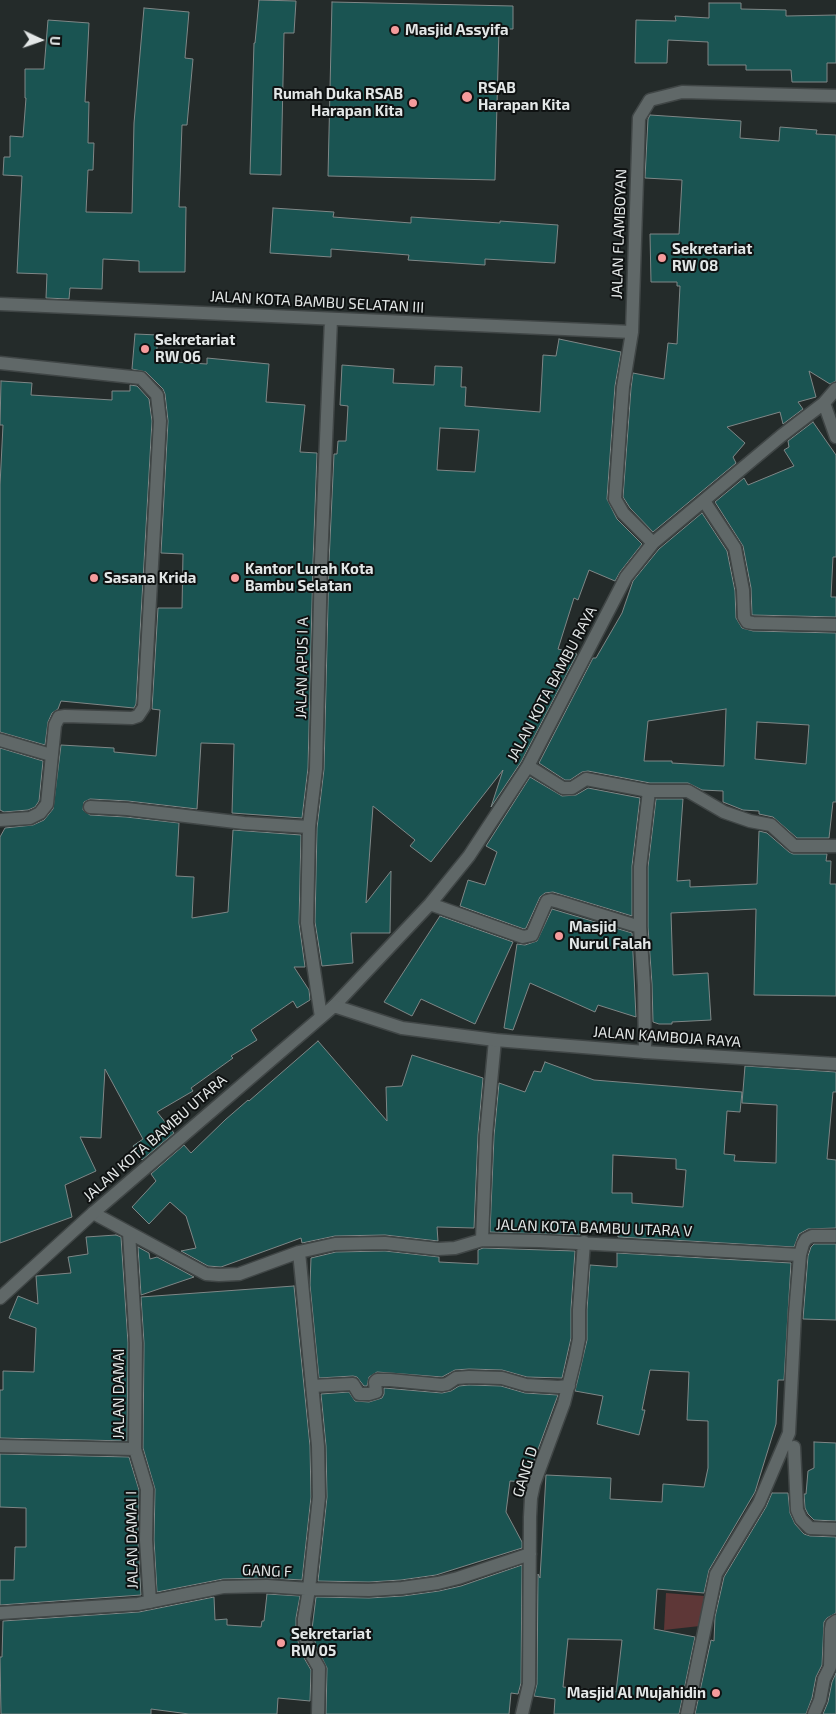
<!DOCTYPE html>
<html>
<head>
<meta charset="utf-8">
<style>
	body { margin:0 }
	#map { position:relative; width:836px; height:1714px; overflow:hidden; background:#242b2a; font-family:"Exo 2",sans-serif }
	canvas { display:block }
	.north { position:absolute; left:15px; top:15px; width:50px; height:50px; -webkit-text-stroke:4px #0f1212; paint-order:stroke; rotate:93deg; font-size:14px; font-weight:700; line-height:20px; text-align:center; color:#e3e7e7 }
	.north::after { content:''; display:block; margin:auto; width:18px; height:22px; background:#e3e7e7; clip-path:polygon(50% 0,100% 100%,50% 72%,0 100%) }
</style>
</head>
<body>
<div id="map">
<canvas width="836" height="1714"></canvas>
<div class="north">U</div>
</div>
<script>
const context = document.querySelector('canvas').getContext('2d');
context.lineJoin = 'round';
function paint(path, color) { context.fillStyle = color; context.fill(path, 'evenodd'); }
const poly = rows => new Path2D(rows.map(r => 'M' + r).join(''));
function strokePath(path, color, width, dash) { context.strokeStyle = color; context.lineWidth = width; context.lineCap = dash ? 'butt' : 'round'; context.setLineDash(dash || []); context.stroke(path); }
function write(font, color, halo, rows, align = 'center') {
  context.font = font + ' "Exo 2",sans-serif'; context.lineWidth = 4; context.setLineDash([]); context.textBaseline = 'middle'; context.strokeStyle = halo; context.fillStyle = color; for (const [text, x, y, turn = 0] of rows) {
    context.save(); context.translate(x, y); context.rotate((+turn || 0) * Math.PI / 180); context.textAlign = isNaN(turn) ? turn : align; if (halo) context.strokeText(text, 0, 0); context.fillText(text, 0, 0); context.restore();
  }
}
paint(poly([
	[666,1593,704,1596,700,1626,664,1630]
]), '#5e3737');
const building = poly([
	[259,0,296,1,294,33,284,33,281,175,250,174,254,43,255,43,259,0],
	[332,2,513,6,513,29,499,29,495,180,328,176,332,2],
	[709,3,741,3,741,9,786,10,786,16,836,15,836,63,827,63,827,82,792,82,791,70,746,70,746,65,708,65,708,42,668,40,667,63,635,63,636,20,676,21,675,16,709,18,709,3],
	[144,8,189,12,185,58,193,59,187,125,182,125,179,207,186,207,185,272,139,272,139,261,103,259,102,289,70,288,69,299,46,298,47,274,17,273,22,176,3,175,4,157,10,157,10,136,23,137,26,98,25,98,25,69,44,69,48,20,89,23,85,102,89,102,88,143,94,143,93,170,88,170,86,212,132,213,134,123,144,8],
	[650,115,741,121,740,138,779,141,780,127,817,130,816,134,836,135,836,381,830,384,809,371,816,397,798,402,803,409,783,424,780,412,727,427,745,443,733,457,736,463,653,532,630,508,623,497,631,388,633,373,664,379,668,343,677,344,680,286,677,286,677,282,651,282,650,234,679,234,682,180,645,178,648,119,650,115],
	[273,208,334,212,333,217,411,223,411,217,500,223,500,221,558,225,555,263,485,259,485,265,408,260,409,255,331,249,331,257,270,253,273,208],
	[135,334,158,335,156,361,207,364,207,358,269,364,266,402,305,405,300,452,317,453,313,562,308,768,302,818,232,813,234,744,201,743,197,809,128,801,90,799,84,802,83,810,90,815,126,817,179,823,176,876,194,877,192,918,228,912,233,830,301,835,299,923,305,967,294,967,309,990,310,1000,297,1008,293,1001,251,1030,257,1040,231,1056,233,1058,191,1088,193,1091,157,1112,174,1133,142,1160,133,1146,143,1139,105,1069,101,1138,80,1137,96,1171,65,1185,72,1217,0,1243,0,837,5,828,33,825,44,820,53,809,61,745,114,748,114,752,156,756,160,710,152,709,158,608,182,608,183,554,161,553,168,421,165,394,163,389,146,372,132,369,135,334],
	[559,339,621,352,615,386,607,499,617,519,642,544,620,572,615,581,589,570,578,600,574,598,558,649,577,654,521,762,491,807,503,770,431,862,410,846,415,840,373,806,366,903,391,871,390,933,351,933,353,963,322,966,315,922,317,828,324,769,329,562,334,454,337,454,338,441,346,441,348,406,340,405,342,365,394,369,393,383,434,385,435,366,462,367,461,387,466,387,465,406,540,412,543,355,556,356,559,339],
	[440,428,479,430,475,472,437,470,440,428],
	[1,381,32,383,31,395,112,400,112,391,130,391,130,385,137,386,149,399,152,421,136,704,134,708,61,701,58,709,52,713,48,722,45,745,0,732,0,485,3,425,0,425,1,381],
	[813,422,836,455,836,557,833,557,831,597,836,597,836,617,752,615,751,588,743,546,715,502,744,478,748,485,794,466,784,450,789,447,788,441,813,422],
	[702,513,727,551,735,591,736,618,742,628,753,631,836,633,836,802,833,802,829,838,797,838,773,817,759,814,759,811,743,810,723,802,723,791,702,790,688,783,650,783,588,771,582,772,570,780,565,780,539,763,593,658,596,658,622,613,633,581,659,549,702,513],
	[726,709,724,766,672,763,672,761,644,761,648,721,726,709],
	[757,722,809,725,806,764,755,759,757,722],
	[0,748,43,761,39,801,35,807,28,810,4,812,0,810,0,748],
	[530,777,562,796,576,795,588,788,640,798,632,866,632,916,553,892,545,893,540,897,526,928,524,929,460,906,468,880,485,885,497,852,486,846,530,777],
	[656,799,683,799,677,881,690,880,690,887,757,884,759,831,767,833,789,852,793,854,827,854,826,861,831,861,830,884,836,884,836,996,754,995,756,909,671,913,673,975,708,973,711,1020,672,1022,672,1024,659,1024,653,1022,652,984,648,927,648,867,656,799],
	[552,909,632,933,636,1017,598,1005,595,1012,530,983,513,1030,504,1028,517,944,525,945,537,941,552,909],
	[440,916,513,942,475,1024,421,999,412,1016,384,1002,440,916],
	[318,1041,387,1121,386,1087,402,1086,412,1055,483,1078,478,1135,474,1228,437,1227,438,1241,385,1235,335,1236,302,1243,301,1238,221,1267,208,1266,181,1251,196,1248,186,1216,170,1202,149,1224,132,1207,156,1181,151,1174,184,1145,191,1153,225,1120,248,1100,249,1101,318,1041],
	[545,1062,594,1080,742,1092,740,1112,727,1111,724,1154,735,1155,734,1161,776,1163,777,1105,742,1103,745,1066,836,1072,836,1092,833,1092,827,1159,836,1160,836,1228,808,1229,799,1234,794,1247,618,1237,618,1231,581,1230,580,1235,490,1232,494,1136,499,1083,525,1092,534,1071,541,1072,545,1062],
	[613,1155,676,1159,676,1169,686,1170,683,1207,632,1203,632,1193,612,1193,613,1155],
	[116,1235,121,1237,128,1343,127,1441,0,1438,0,1390,3,1390,3,1371,34,1372,36,1328,9,1318,18,1296,38,1304,36,1276,71,1273,68,1257,88,1254,86,1237,116,1235],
	[814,1244,836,1244,836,1320,803,1319,808,1256,811,1247,814,1244],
	[138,1247,149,1253,150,1259,157,1257,194,1277,141,1295,138,1247],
	[483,1248,575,1251,571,1309,571,1338,562,1378,527,1377,502,1370,469,1369,455,1370,442,1377,377,1372,369,1377,367,1386,364,1386,357,1377,353,1376,319,1378,310,1285,311,1258,336,1252,385,1251,439,1257,439,1262,478,1264,478,1250,483,1248],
	[617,1253,791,1263,784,1380,778,1380,776,1424,755,1492,709,1570,704,1593,657,1589,654,1629,695,1637,679,1714,554,1714,555,1699,534,1696,537,1684,538,1574,540,1578,546,1475,611,1478,610,1499,662,1502,663,1484,704,1487,708,1468,708,1421,687,1420,689,1372,650,1370,642,1410,645,1410,639,1435,597,1424,603,1396,575,1391,587,1340,587,1310,590,1265,617,1267,617,1253],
	[568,1639,622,1640,616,1692,563,1687,568,1639],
	[294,1286,310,1446,311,1497,302,1580,267,1578,223,1579,157,1592,154,1540,155,1489,143,1448,144,1343,141,1297,294,1286],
	[469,1385,501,1386,525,1393,558,1395,526,1482,510,1481,506,1512,522,1542,522,1548,436,1575,401,1580,369,1582,318,1581,327,1497,326,1446,321,1394,349,1392,355,1401,369,1402,382,1398,384,1394,384,1388,442,1393,451,1391,459,1386,469,1385],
	[814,1442,836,1443,836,1521,814,1520,808,1514,805,1508,804,1494,806,1494,808,1471,814,1468,814,1442],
	[0,1454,129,1457,139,1490,138,1541,141,1595,0,1605,0,1580,14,1580,15,1547,26,1547,26,1508,0,1507,0,1454],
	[772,1493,788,1493,790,1513,795,1524,804,1534,810,1536,836,1537,836,1613,827,1618,824,1622,822,1665,816,1677,812,1698,806,1714,695,1714,711,1640,714,1641,715,1617,724,1577,766,1507,772,1493],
	[522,1565,521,1683,518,1694,511,1693,509,1714,326,1714,327,1668,316,1646,312,1629,316,1597,369,1598,403,1596,439,1591,461,1586,522,1565],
	[267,1594,300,1596,296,1618,296,1630,300,1651,311,1670,310,1701,278,1698,277,1714,189,1714,151,1709,151,1714,1,1714,0,1657,2,1657,3,1621,139,1612,214,1597,215,1620,227,1619,227,1625,261,1627,262,1621,264,1621,267,1594],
	[836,1673,836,1714,823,1714,828,1702,832,1682,836,1673]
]);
paint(building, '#1a5452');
strokePath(building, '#7f8787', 1);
const street = poly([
	[0,304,632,332],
	[0,363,141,378,157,395,160,421,144,707,138,716,132,718,65,716,59,717,55,725,47,804,40,813,30,818,0,820],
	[824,403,836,437],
	[704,501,735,548,743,590,744,617,747,622,753,623,836,625],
	[653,543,623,513,615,499,623,387,632,332,639,118,650,100,682,92,836,96],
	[0,740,51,755],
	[528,766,563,788,572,788,586,779,649,791,688,791,724,812,750,821,771,825,794,846,836,846],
	[90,807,127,809,244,823,309,827],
	[430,904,523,937,532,935,545,905,547,901,551,900,559,902,640,927],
	[334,1006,430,904,469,856,528,766,626,577,653,543,781,436,824,403,836,389],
	[321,1017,307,923,309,827,316,769,321,562,331,319],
	[645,1052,644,985,640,927,640,867,649,791],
	[93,1213,206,1274,219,1275,239,1274,299,1252,335,1244,385,1243,438,1249,455,1248,482,1240,540,1241,800,1255],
	[129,1233,136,1343,135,1449,147,1489,146,1540,150,1602],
	[482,1240,486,1135,495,1040],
	[299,1252,318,1446,319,1497,309,1589,304,1619,304,1630,308,1649,319,1668,318,1714],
	[312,1386,353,1384,359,1394,369,1394,376,1392,375,1382,377,1380,390,1380,442,1385,447,1384,456,1378,469,1377,502,1378,526,1385,558,1387,569,1386],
	[0,1446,135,1449],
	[794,1447,797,1510,801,1519,810,1528,836,1529],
	[0,1613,138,1604,223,1587,267,1586,309,1589,369,1590,402,1588,438,1583,458,1578,530,1554],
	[522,1714,529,1684,530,1517,531,1498,534,1484,564,1403,575,1359,579,1339,579,1310,584,1242],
	[687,1714,716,1574,759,1503,789,1433,795,1314,800,1255,803,1244,806,1239,812,1236,836,1236],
	[814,1714,820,1700,824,1679,830,1667,831,1629,832,1624,836,1621]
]);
const secondary = poly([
	[0,1298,93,1213,334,1006,402,1028,495,1040,645,1052,836,1064]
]);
strokePath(street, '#404646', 15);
strokePath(secondary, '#404646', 15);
strokePath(street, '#606868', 12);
strokePath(secondary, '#606868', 12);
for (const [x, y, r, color] of [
	[395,30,5,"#f59b9c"],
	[467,97,6,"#f59b9c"],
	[413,103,5,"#f59b9c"],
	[662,258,5,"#f59b9c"],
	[145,349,5,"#f59b9c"],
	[94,578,5,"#f59b9c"],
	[235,578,5,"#f59b9c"],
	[559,936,5,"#f59b9c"],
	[281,1643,5,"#f59b9c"],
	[716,1693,5,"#f59b9c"]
]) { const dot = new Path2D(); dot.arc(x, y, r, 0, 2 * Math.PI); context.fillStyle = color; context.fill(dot); strokePath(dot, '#0f1212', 2); }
write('bold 15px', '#e3e7e7', '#0f1212', [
	["Masjid Assyifa",405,30],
	["RSAB",478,88],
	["Harapan Kita",478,105],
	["Rumah Duka RSAB",403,94,"right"],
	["Harapan Kita",403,111,"right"],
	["Sekretariat",672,249],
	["RW 08",672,266],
	["Sekretariat",155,340],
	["RW 06",155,357],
	["Kantor Lurah Kota",245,569],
	["Bambu Selatan",245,586],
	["Sasana Krida",104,578],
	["Masjid",569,927],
	["Nurul Falah",569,944],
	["Sekretariat",291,1634],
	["RW 05",291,1651],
	["Masjid Al Mujahidin",706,1693,"right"]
], 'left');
write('15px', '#e3e7e7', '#0f1212', [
	["JALAN FLAMBOYAN",619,234,-88],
	["JALAN KOTA BAMBU SELATAN III",317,302,3],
	["JALAN APUS I A",302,668,-89],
	["JALAN KOTA BAMBU RAYA",552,684,-62],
	["JALAN KAMBOJA RAYA",667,1037,4],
	["JALAN KOTA BAMBU UTARA",155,1138,-41],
	["JALAN KOTA BAMBU UTARA V",594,1228,2],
	["JALAN DAMAI",119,1394,-90],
	["GANG D",525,1472,-73],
	["JALAN DAMAI I",132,1540,-91],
	["GANG F",267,1571,2]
]);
</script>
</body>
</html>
